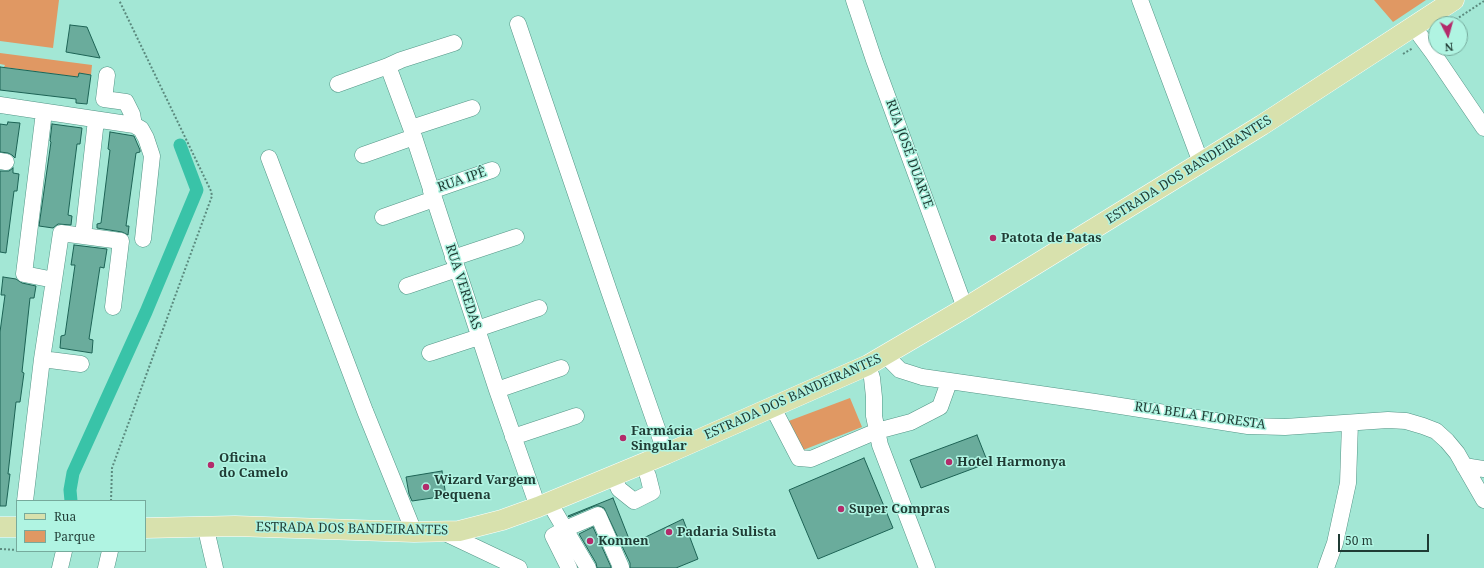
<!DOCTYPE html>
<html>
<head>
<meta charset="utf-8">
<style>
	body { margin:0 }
	#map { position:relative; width:1484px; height:568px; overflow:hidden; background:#a3e7d5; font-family:"Noto Serif",serif }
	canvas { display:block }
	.legend { position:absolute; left:16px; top:500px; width:130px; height:52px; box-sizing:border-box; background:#b0f4e2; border:1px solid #76aa9c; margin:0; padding:5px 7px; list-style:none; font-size:12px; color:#1f3b34 }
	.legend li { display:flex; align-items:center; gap:8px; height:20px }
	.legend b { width:20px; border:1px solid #76aa9c }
	.north { position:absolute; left:1428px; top:16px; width:40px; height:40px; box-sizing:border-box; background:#b0f4e2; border:1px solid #76aa9c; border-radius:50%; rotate:174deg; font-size:11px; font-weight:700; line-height:16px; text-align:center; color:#1f3b34 }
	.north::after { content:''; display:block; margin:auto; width:14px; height:18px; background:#b32b6b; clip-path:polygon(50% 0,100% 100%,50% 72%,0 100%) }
	.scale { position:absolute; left:1338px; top:534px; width:91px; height:18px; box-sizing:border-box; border:2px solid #1f3b34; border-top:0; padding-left:5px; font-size:12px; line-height:14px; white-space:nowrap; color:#1f3b34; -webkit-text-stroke:3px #b0f4e2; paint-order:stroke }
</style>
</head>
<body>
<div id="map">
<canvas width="1484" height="568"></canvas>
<ul class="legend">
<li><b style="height:5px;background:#d8e1ad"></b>Rua</li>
<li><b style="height:11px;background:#e09863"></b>Parque</li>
</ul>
<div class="north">N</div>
<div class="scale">50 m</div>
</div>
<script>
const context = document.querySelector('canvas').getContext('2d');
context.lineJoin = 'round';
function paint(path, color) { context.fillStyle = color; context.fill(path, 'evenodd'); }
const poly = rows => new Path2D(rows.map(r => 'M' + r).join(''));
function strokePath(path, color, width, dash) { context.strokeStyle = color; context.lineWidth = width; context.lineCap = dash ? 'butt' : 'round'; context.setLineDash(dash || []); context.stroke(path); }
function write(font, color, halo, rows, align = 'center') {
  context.font = font + ' "Noto Serif",serif'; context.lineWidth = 3; context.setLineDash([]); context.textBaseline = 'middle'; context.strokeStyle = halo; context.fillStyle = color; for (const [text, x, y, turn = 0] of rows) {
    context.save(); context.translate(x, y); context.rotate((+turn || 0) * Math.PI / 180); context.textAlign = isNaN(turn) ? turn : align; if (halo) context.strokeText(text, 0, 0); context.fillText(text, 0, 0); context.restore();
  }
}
paint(poly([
	[0,0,59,0,53,48,0,41],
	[1374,0,1426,0,1393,22],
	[0,53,92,65,91,75,79,73,78,77,4,67,5,65,0,64],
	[850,398,862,427,798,452,786,422]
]), '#e09863');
strokePath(poly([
	[71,501,70,490,73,473,146,312,197,190,180,145]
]), '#39c3a8', 13);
const building = poly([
	[70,25,87,27,100,58,66,52,70,25],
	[0,67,78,77,79,73,91,75,87,104,76,103,76,99,0,90,0,67],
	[8,122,20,123,15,158,12,155,8,153,0,152,0,124,7,125,8,122],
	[52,124,82,128,80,144,77,144,68,215,72,216,71,225,58,224,53,228,39,226,51,142,50,141,52,124],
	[110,132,134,136,140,150,140,152,136,153,126,226,129,226,128,235,122,232,97,228,97,224,101,223,110,150,108,149,110,132],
	[13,168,13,173,19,174,17,191,14,191,6,253,0,252,0,171,9,171,13,168],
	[74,245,107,249,104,268,100,267,89,339,93,340,92,353,60,348,61,336,65,335,75,265,71,265,74,245],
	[3,277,16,279,22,283,36,286,34,298,30,298,22,372,24,373,20,402,16,402,8,474,10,474,6,506,0,506,0,332,5,295,1,295,3,277],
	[977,435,988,463,921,488,910,460,977,435],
	[864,458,893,528,818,559,789,490,864,458],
	[442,471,446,496,412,501,409,494,406,477,442,471],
	[613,498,631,544,683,519,698,559,676,568,630,568,630,563,604,508,599,506,595,506,569,517,568,516,613,498],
	[593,527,611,567,611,568,597,568,596,563,579,534,593,527]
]);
paint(building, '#6aac9c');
strokePath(building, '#1d6355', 1);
const minor = poly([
	[854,0,874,60,965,308],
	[1140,0,1201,163],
	[518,24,609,291,666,454],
	[1413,26,1433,53,1484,128],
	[388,66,411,128,497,390,538,507],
	[107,75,104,99,126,102,132,114,134,125],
	[338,84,388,66,401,60,454,43],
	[0,105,134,125,141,129,146,138,152,156,143,239],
	[44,112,24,274,54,280,61,233,121,241,113,307],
	[411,128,472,108],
	[363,155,414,137],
	[269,158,365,411,414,532],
	[0,161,6,162],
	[431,191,492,170],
	[383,217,434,199],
	[83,236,96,120],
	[453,258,516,237],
	[407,286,457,269],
	[477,329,539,308],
	[430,353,479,337],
	[885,355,900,370,922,377,1095,402,1248,426,1285,427,1388,420,1406,421,1423,426,1436,431,1447,441,1457,453,1484,500],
	[42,359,81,364],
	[868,365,872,378,874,397,874,416,880,445,927,568],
	[497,390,561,368],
	[773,408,799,458,811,459,877,431,911,422,940,407,949,382],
	[513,437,576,416],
	[1464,466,1484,469],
	[613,476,619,489,634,501,652,492,648,476,643,464],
	[25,501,42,359,54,280],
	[549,502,588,568],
	[208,527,208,538,215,568],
	[443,532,519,568],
	[60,568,64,551],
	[106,568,110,551],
	[569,568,553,536,565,529,598,515,621,567,620,568],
	[1326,568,1335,543,1348,483,1350,423]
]);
const major = poly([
	[0,527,17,527],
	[145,528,235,526,414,532,459,531,502,520,538,507,666,454,868,365,965,308,1262,125,1454,0]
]);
strokePath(minor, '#539586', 17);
strokePath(major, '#fff', 21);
strokePath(poly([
	[1449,24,1484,1],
	[1403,54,1413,48],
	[111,501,112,468,212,196,211,191,119,0],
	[0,549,17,550],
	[30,551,46,551]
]), '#5b8a7e', 2, [2, 2]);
strokePath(minor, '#fff', 16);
strokePath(major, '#d8e1ad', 20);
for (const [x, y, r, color] of [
	[993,238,4,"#b32b6b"],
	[623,438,4,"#b32b6b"],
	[949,462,4,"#b32b6b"],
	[211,465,4,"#b32b6b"],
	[426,487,4,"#b32b6b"],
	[841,509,4,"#b32b6b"],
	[669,532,4,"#b32b6b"],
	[590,541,4,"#b32b6b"]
]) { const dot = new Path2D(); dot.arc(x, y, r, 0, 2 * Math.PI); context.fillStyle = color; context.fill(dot); strokePath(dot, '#b0f4e2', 1.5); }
write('13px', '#1f3b34', '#b0f4e2', [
	["RUA JOSÉ DUARTE",909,154,70],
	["ESTRADA DOS BANDEIRANTES",1189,170,-32],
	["RUA IPÊ",462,180,-19],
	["RUA VEREDAS",463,287,72],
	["ESTRADA DOS BANDEIRANTES",793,397,-24],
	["RUA BELA FLORESTA",1200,416,8],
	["ESTRADA DOS BANDEIRANTES",352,529,1]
]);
write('bold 13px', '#1f3b34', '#b0f4e2', [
	["Patota de Patas",1001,238],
	["Farmácia",631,431],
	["Singular",631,446],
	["Oficina",219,458],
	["do Camelo",219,473],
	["Hotel Harmonya",957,462],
	["Wizard Vargem",434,480],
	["Pequena",434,495],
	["Super Compras",849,509],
	["Padaria Sulista",677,532],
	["Konnen",598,541]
], 'left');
</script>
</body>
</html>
